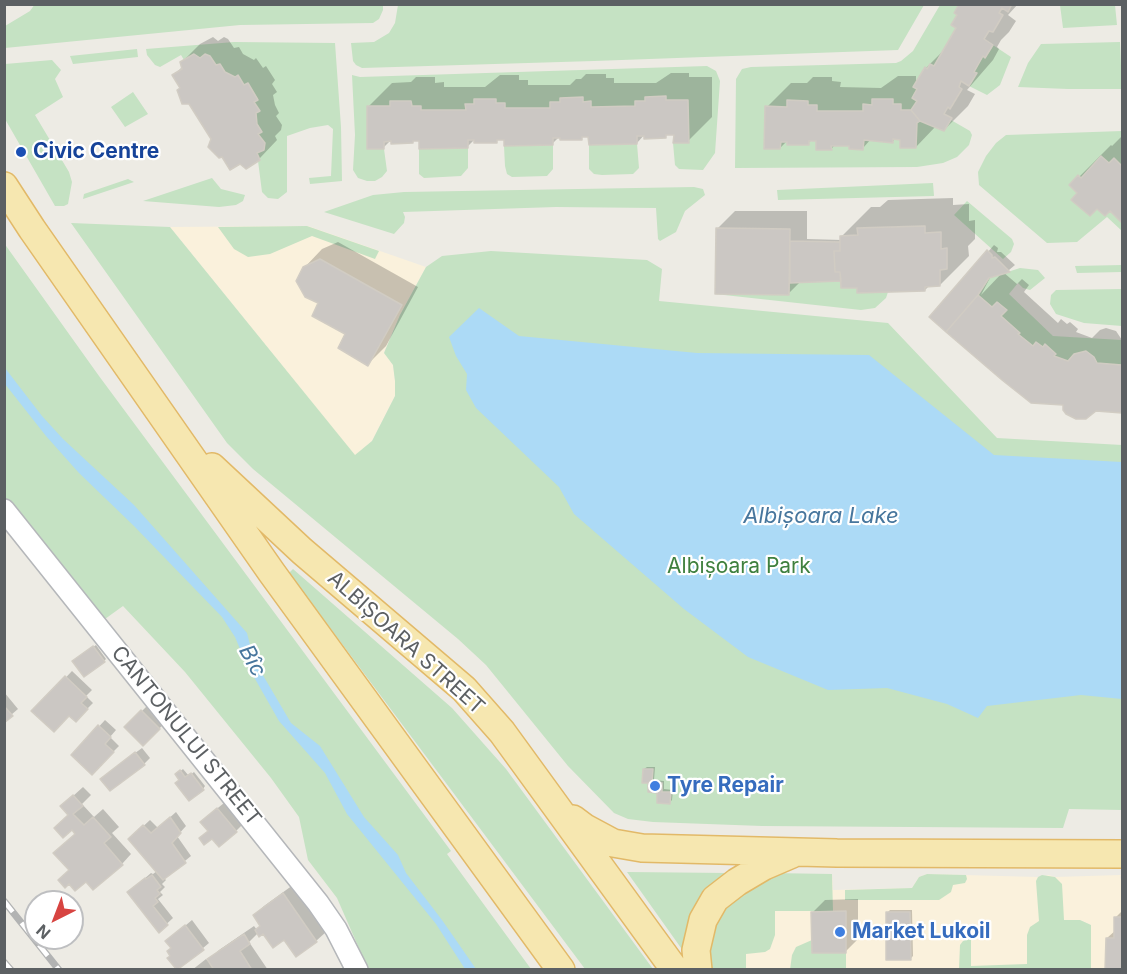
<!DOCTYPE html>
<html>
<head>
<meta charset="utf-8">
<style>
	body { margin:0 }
	#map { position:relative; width:1127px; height:974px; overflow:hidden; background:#edebe4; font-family:Inter,sans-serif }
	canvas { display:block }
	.frame { position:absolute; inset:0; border:6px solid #5c6063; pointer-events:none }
	.north { position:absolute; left:24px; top:890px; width:60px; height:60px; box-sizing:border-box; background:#fff; border:2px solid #bebfc1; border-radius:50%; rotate:222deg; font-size:16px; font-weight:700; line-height:24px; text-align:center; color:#5c6063 }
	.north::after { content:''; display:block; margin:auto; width:21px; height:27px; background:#d74441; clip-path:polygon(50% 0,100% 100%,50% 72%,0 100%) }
</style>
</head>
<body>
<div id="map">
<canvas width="1127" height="974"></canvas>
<div class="frame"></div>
<div class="north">N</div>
</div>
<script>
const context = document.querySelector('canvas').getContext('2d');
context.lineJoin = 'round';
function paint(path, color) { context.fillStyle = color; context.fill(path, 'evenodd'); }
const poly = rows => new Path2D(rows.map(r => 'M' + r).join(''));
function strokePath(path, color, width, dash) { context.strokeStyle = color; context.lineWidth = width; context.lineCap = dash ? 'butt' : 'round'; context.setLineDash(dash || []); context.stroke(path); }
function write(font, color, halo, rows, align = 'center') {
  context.font = font + ' Inter,sans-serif'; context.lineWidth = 4.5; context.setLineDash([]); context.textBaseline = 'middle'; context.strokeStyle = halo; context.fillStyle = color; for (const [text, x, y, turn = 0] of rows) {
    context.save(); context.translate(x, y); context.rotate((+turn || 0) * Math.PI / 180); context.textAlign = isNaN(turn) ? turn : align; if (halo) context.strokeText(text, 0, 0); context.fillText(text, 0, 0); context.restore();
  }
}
paint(poly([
	[308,226,426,267,400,315,384,352,393,365,395,381,395,396,372,441,355,456,170,227],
	[832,874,833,890,912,888,919,877,927,874,1038,877,1049,875,1055,877,1121,875,1120,877,1122,882,1122,969,1091,969,1091,925,1080,920,1065,920,1069,969,710,970,707,943]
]), '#faf1dc');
paint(poly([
	[35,4,383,4,383,10,379,19,373,23,240,25,5,48,5,26,30,11],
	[398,5,398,4,924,5,898,50,594,61,362,68,356,65,353,61,351,43,374,42,389,33,395,23],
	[940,5,959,5,956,28,934,66,927,69,924,68,914,87,917,89,912,98,917,101,911,110,901,110,901,104,893,104,892,99,873,99,872,105,863,105,863,111,817,111,817,105,808,105,808,101,787,101,787,107,765,107,764,149,780,149,781,142,816,141,817,150,831,150,831,146,849,146,849,149,863,150,864,140,893,143,893,139,900,140,900,148,916,148,917,123,920,121,944,131,951,120,970,131,972,135,969,145,957,157,943,163,917,167,735,168,736,79,742,69,751,67,896,63,901,61,913,51],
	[1060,5,1115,5,1117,25,1063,28],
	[234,42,335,43,341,127,342,181,310,184,309,178,331,176,333,129,328,125,310,128,287,136,287,192,278,199,268,198,262,192,258,161,260,159,257,153,264,150,265,144,258,134,262,132,257,124,256,113,259,110,254,102,258,99,248,83,244,85,238,75,235,77,225,72,220,64,216,65,205,54,200,58,194,54,184,60,181,55,160,67,155,65,147,55,146,49],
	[1120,42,1122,89,1068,89,1018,87,1028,63,1041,44],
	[993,45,1011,57,1000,85,987,95,969,86,976,73,974,72,983,56,986,57],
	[137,49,138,57,73,64,70,56],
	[52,60,61,70,55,79,63,97,35,115,69,172,72,182,68,204,64,206,55,206,5,119,5,64],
	[707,66,716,71,720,81,715,153,703,170,679,169,675,165,673,143,689,142,688,101,666,100,665,96,645,97,645,101,636,101,635,106,591,107,591,102,583,102,583,97,561,98,560,102,550,108,505,108,496,103,496,99,475,99,474,104,465,104,466,110,421,110,421,106,412,106,411,101,391,101,390,106,367,106,367,149,384,149,387,171,382,177,375,181,367,181,358,178,353,170,355,135,352,75,360,77],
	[133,92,148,114,125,127,111,107],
	[1122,131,1122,231,1107,217,1077,242,1047,243,979,185,978,172,986,156,996,143,1006,135],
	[637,144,639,168,633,174,602,175,594,174,589,169,589,145],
	[553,145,553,169,547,176,512,177,507,174,505,166,504,146],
	[468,148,468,168,461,176,424,178,419,174,419,149],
	[212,178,221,189,245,195,243,201,236,205,219,207,143,201],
	[128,179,134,182,83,199,84,194],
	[933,183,934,196,778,200,777,190],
	[694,187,703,189,705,195,685,211,676,232,660,241,658,239,656,208,556,207,403,212,405,217,404,223,394,234,324,212,373,195,404,192],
	[967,201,1012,239,1014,244,1011,252,1003,259,954,215],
	[71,223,170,227,355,455,372,441,395,396,395,381,393,365,384,353,400,315,426,267,442,256,491,251,647,260,662,269,659,301,888,323,997,438,1122,445,1122,810,1069,809,1063,828,762,826,653,822,628,819,614,813,568,766,486,665,458,639,253,469,227,443],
	[307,226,379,251,375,259,312,236,270,254,248,257,234,249,218,227],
	[4,243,99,376,451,851,447,854,531,969,368,969,337,898,308,860,299,817,271,778,185,672,123,606,105,619,5,499],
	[1122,265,1122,272,1077,273,1075,266],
	[1020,268,1038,270,1045,278,1030,290,1023,288,1018,283,1009,294,1053,336,1122,340,1122,365,1097,363,1094,357,1086,351,1074,354,1068,361,1054,356,1045,345,1043,347,1036,342,1033,346,1018,334,1001,316,1006,310,998,302,992,307,978,295,989,278],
	[841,281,857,288,857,293,888,292,886,298,875,308,861,310,715,294,789,295,790,283],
	[1122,289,1122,326,1084,323,1056,314,1050,304,1051,295,1056,290],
	[293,569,452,708,506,769,653,969,585,969,289,573],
	[627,872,728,873,686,955],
	[771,873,832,874,833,911,775,911,775,935,770,949,765,952,746,954,746,969,710,969,707,944,712,924,731,898],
	[927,874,966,875,967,879,965,883,953,885,951,892,939,900,845,900,845,890,912,888,919,877],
	[1042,875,1055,877,1062,884,1064,920,1080,920,1091,925,1091,969,959,969,960,945,963,941,971,937,971,966,1027,964,1027,935,1030,927,1039,921,1036,881,1038,877],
	[812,940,812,953,846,953,846,969,790,970,792,955,796,947]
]), '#c5e2c3');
paint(poly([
	[479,308,519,336,697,353,869,355,994,455,1122,462,1122,699,1081,695,987,706,978,718,947,704,887,688,828,690,748,657,684,609,574,514,559,487,476,408,466,390,467,374,456,356,449,337],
	[5,368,42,416,63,439,134,505,247,633,254,660,291,723,320,746,364,817,398,855,406,873,442,920,476,969,465,969,436,924,347,814,325,773,279,721,246,663,235,637,222,617,134,526,79,473,46,436,5,384]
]), '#acdaf6');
paint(poly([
	[961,4,1018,4,1008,15,1016,21,1009,32,1001,40,997,47,999,49,993,60,967,90,975,94,968,106,944,130,936,126,916,147,902,138,896,138,893,141,871,139,863,148,851,144,836,144,831,149,818,140,812,140,808,143,789,139,780,148,767,107,791,83,807,83,813,77,832,77,832,81,841,82,840,87,881,88,898,76,916,76,916,80,919,81,926,68,946,48,958,27],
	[213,37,218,41,224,37,228,39,234,48,239,47,243,54,254,60,256,58,263,68,266,66,275,80,272,84,277,92,273,95,275,105,279,113,276,116,282,125,281,130,275,136,277,140,260,158,246,167,213,139,174,75,183,66,182,62,200,44],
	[671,73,689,73,689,77,712,77,712,117,688,141,675,134,668,134,665,137,645,134,637,143,590,136,584,136,581,138,561,135,552,144,505,138,499,138,496,141,476,138,467,147,421,139,415,139,412,142,392,139,383,148,368,107,392,83,411,82,416,77,435,77,435,83,444,82,444,87,485,87,500,75,519,75,519,80,528,80,528,85,570,85,576,79,581,79,586,74,606,74,606,78,614,78,614,83,656,83],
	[1122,136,1122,221,1110,209,1079,193,1071,185,1111,145,1112,146],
	[953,198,953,205,969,204,969,221,975,220,975,239,968,246,969,256,940,285,930,285,925,290,858,286,842,278,801,281,789,293,717,229,735,211,807,211,807,239,842,240,842,236,871,207,880,207,888,200],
	[338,242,418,287,386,346,368,364,347,333,320,303,304,268,322,249],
	[994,245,998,248,997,252,1001,252,1015,265,1009,270,991,276,981,295,1003,272,1017,284,1022,279,1029,285,1024,292,1058,323,1061,319,1067,324,1070,322,1078,329,1076,332,1092,338,1100,330,1106,328,1116,331,1122,340,1122,412,1096,410,1064,404,931,317],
	[96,645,106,659,104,661,77,659],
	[72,671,92,690,86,696,93,703,76,720,69,714,34,711],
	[4,692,18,709,4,721],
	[148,705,165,723,143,744,126,727],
	[105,720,116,730,110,737,119,746,92,773,73,755],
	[142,748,150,758,144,764,108,773],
	[647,767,655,767,654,780,664,781,664,789,673,790,672,800,670,802,650,782,644,769],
	[183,769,189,776,194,772,205,786,203,789,181,780,177,774],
	[83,787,91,795,82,804,94,817,103,809,119,827,112,833,131,854,122,864,86,880,69,882,76,833,69,815,72,797],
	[224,803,242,825,236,831,212,836,209,830,208,816],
	[176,812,186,826,177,836,191,856,164,878,166,880,162,884,165,887,160,892,163,895,158,899,173,918,159,931,129,892,151,873,153,874,157,871,136,833,150,820,158,828],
	[293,885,326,932,316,941,297,955,285,938,263,932,258,933,249,942,268,970,192,970,206,959,208,961,219,950,254,926,257,930,261,926,254,915,264,906],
	[858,899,858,939,846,951,813,912,825,900],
	[890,910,912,910,913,956,910,959,887,913],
	[1122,911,1122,970,1107,970,1107,938,1116,930,1116,917],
	[192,920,209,943,178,969,172,955,172,948,167,941]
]), '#0003');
const building = poly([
	[959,4,1012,4,1008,12,1002,8,999,13,1003,15,993,32,989,31,984,39,993,45,985,58,983,56,974,72,977,73,969,86,961,81,959,87,962,89,950,109,948,107,944,114,952,118,944,131,920,121,911,110,917,101,912,98,917,89,913,87,925,67,927,69,930,64,934,66,956,28,951,25,957,15,954,13,959,4],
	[194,54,200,58,205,54,210,56,216,65,220,64,225,72,235,77,238,75,244,85,248,83,258,100,254,102,260,111,256,113,257,124,262,132,258,134,265,143,264,150,257,153,260,160,246,169,240,164,230,170,222,157,219,158,208,147,211,139,189,104,182,104,177,90,180,88,172,75,182,69,180,62,194,54],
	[666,96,666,100,688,100,689,143,673,143,674,135,666,135,666,138,644,139,644,136,637,136,637,144,589,145,588,137,582,137,582,140,560,140,560,138,553,138,553,145,504,146,504,140,497,140,497,143,474,143,474,140,468,140,468,148,419,149,419,141,413,141,413,143,391,144,391,141,384,142,384,149,367,149,367,106,390,106,390,101,411,101,412,106,421,106,421,110,466,110,465,104,474,104,474,99,496,99,496,103,505,103,505,108,550,108,550,102,560,102,560,98,583,97,583,102,591,101,591,107,635,106,635,101,645,101,645,97,666,96],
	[872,99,893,99,893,104,901,104,901,110,911,110,920,121,917,123,916,148,900,148,900,140,893,139,893,143,864,140,863,150,849,149,849,146,831,146,832,150,816,150,816,141,809,141,809,145,787,145,787,142,781,142,780,149,764,149,765,106,787,107,787,100,808,101,808,105,817,105,817,111,863,111,863,104,872,105,872,99],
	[1101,156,1109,163,1114,158,1122,166,1122,223,1110,211,1105,216,1097,209,1090,216,1071,200,1077,193,1069,185,1078,175,1081,178,1101,156],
	[925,226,925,233,941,232,941,249,947,248,947,269,940,270,940,286,925,287,925,291,857,293,857,288,841,288,840,272,835,272,834,251,840,251,840,236,858,235,857,228,925,226],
	[716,228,790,229,789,295,715,294,716,228],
	[790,241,840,242,840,251,834,251,835,272,840,272,841,281,790,283,790,241],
	[987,250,992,255,992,258,995,257,1010,272,989,278,978,295,946,332,929,317,987,250],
	[320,259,402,305,368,366,338,348,345,334,312,316,318,303,305,297,296,281,303,267,320,259],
	[978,295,992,307,997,302,1007,310,1001,316,1020,333,1018,334,1033,346,1036,342,1043,347,1045,344,1056,354,1054,356,1068,361,1074,354,1086,351,1094,357,1097,363,1122,365,1122,413,1096,411,1086,419,1076,419,1066,414,1063,410,1063,405,1031,403,1002,380,946,332,978,295],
	[93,646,105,662,84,677,72,661,93,646],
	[65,676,87,697,81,703,88,709,76,722,69,716,54,732,31,711,65,676],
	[4,706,13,716,4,723,4,706],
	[141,710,160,729,143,746,124,727,141,710],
	[98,725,111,737,105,744,114,752,92,775,71,755,98,725],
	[135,752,145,765,110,791,100,779,135,752],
	[643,769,653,769,652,782,662,783,662,792,671,792,670,804,657,803,657,793,648,792,648,783,642,783,643,769],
	[180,770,185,777,191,773,204,790,189,801,175,783,179,780,175,774,180,770],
	[73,795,83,806,73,814,84,825,93,817,111,837,104,843,123,865,93,890,86,882,75,891,69,884,65,888,58,880,69,870,53,853,75,834,72,830,63,838,54,828,68,815,60,806,73,795],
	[217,808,237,832,219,847,212,839,204,845,199,838,208,831,200,822,217,808],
	[170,817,181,833,172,843,186,863,163,880,128,839,143,825,151,833,170,817],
	[152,875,161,887,157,890,160,894,155,898,158,902,153,906,168,925,159,933,127,892,145,878,146,879,152,875],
	[283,893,317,942,296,957,284,940,273,948,263,934,259,937,255,930,260,926,253,915,283,893],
	[846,911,846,953,812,953,811,912,846,911],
	[886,912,910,912,911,960,886,960,886,912],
	[1114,917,1122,917,1122,970,1105,970,1106,938,1114,938,1114,917],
	[185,925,204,950,177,970,167,958,170,956,167,951,171,948,165,941,185,925],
	[244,934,250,944,240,951,252,970,214,970,207,959,244,934]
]);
paint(building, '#cbc7c3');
strokePath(building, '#d1ccc3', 1.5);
const minor = poly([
	[4,510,318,903,336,929,357,970]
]);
const major = poly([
	[4,186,32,229,272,573,561,970],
	[212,467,302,551,464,689,502,732,675,970],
	[573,819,585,828,613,843,642,848,837,853,1122,854],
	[698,970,696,950,703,920,715,899,737,882,764,866,792,854]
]);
strokePath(minor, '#b5b7ba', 24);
strokePath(major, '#e2b968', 30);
strokePath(minor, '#fff', 21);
strokePath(major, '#f6e7b0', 27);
const rail = poly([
	[4,901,59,970],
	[4,962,11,970]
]);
strokePath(rail, '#b2b3b3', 7);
strokePath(rail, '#fff', 4.5, [14]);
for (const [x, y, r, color] of [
	[21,152,6,"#1a4fb4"],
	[655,786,6,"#3f7fe0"],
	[840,932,6,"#3f7fe0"]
]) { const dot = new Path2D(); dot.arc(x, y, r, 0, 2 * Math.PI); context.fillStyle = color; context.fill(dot); strokePath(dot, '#fff', 2); }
write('bold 21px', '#164399', '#fff', [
	["Civic Centre",33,152]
], 'left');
write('21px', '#3f803e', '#fff', [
	["Albișoara Park",739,567]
]);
write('21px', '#5c6063', '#fff', [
	["ALBIȘOARA STREET",406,643,42],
	["CANTONULUI STREET",186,736,51]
]);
write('bold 21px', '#366cbe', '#fff', [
	["Tyre Repair",667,786],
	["Market Lukoil",852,932]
], 'left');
write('italic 22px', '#47769d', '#fff', [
	["Albișoara Lake",821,516],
	["Bîc",252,661,61]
]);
</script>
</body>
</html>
